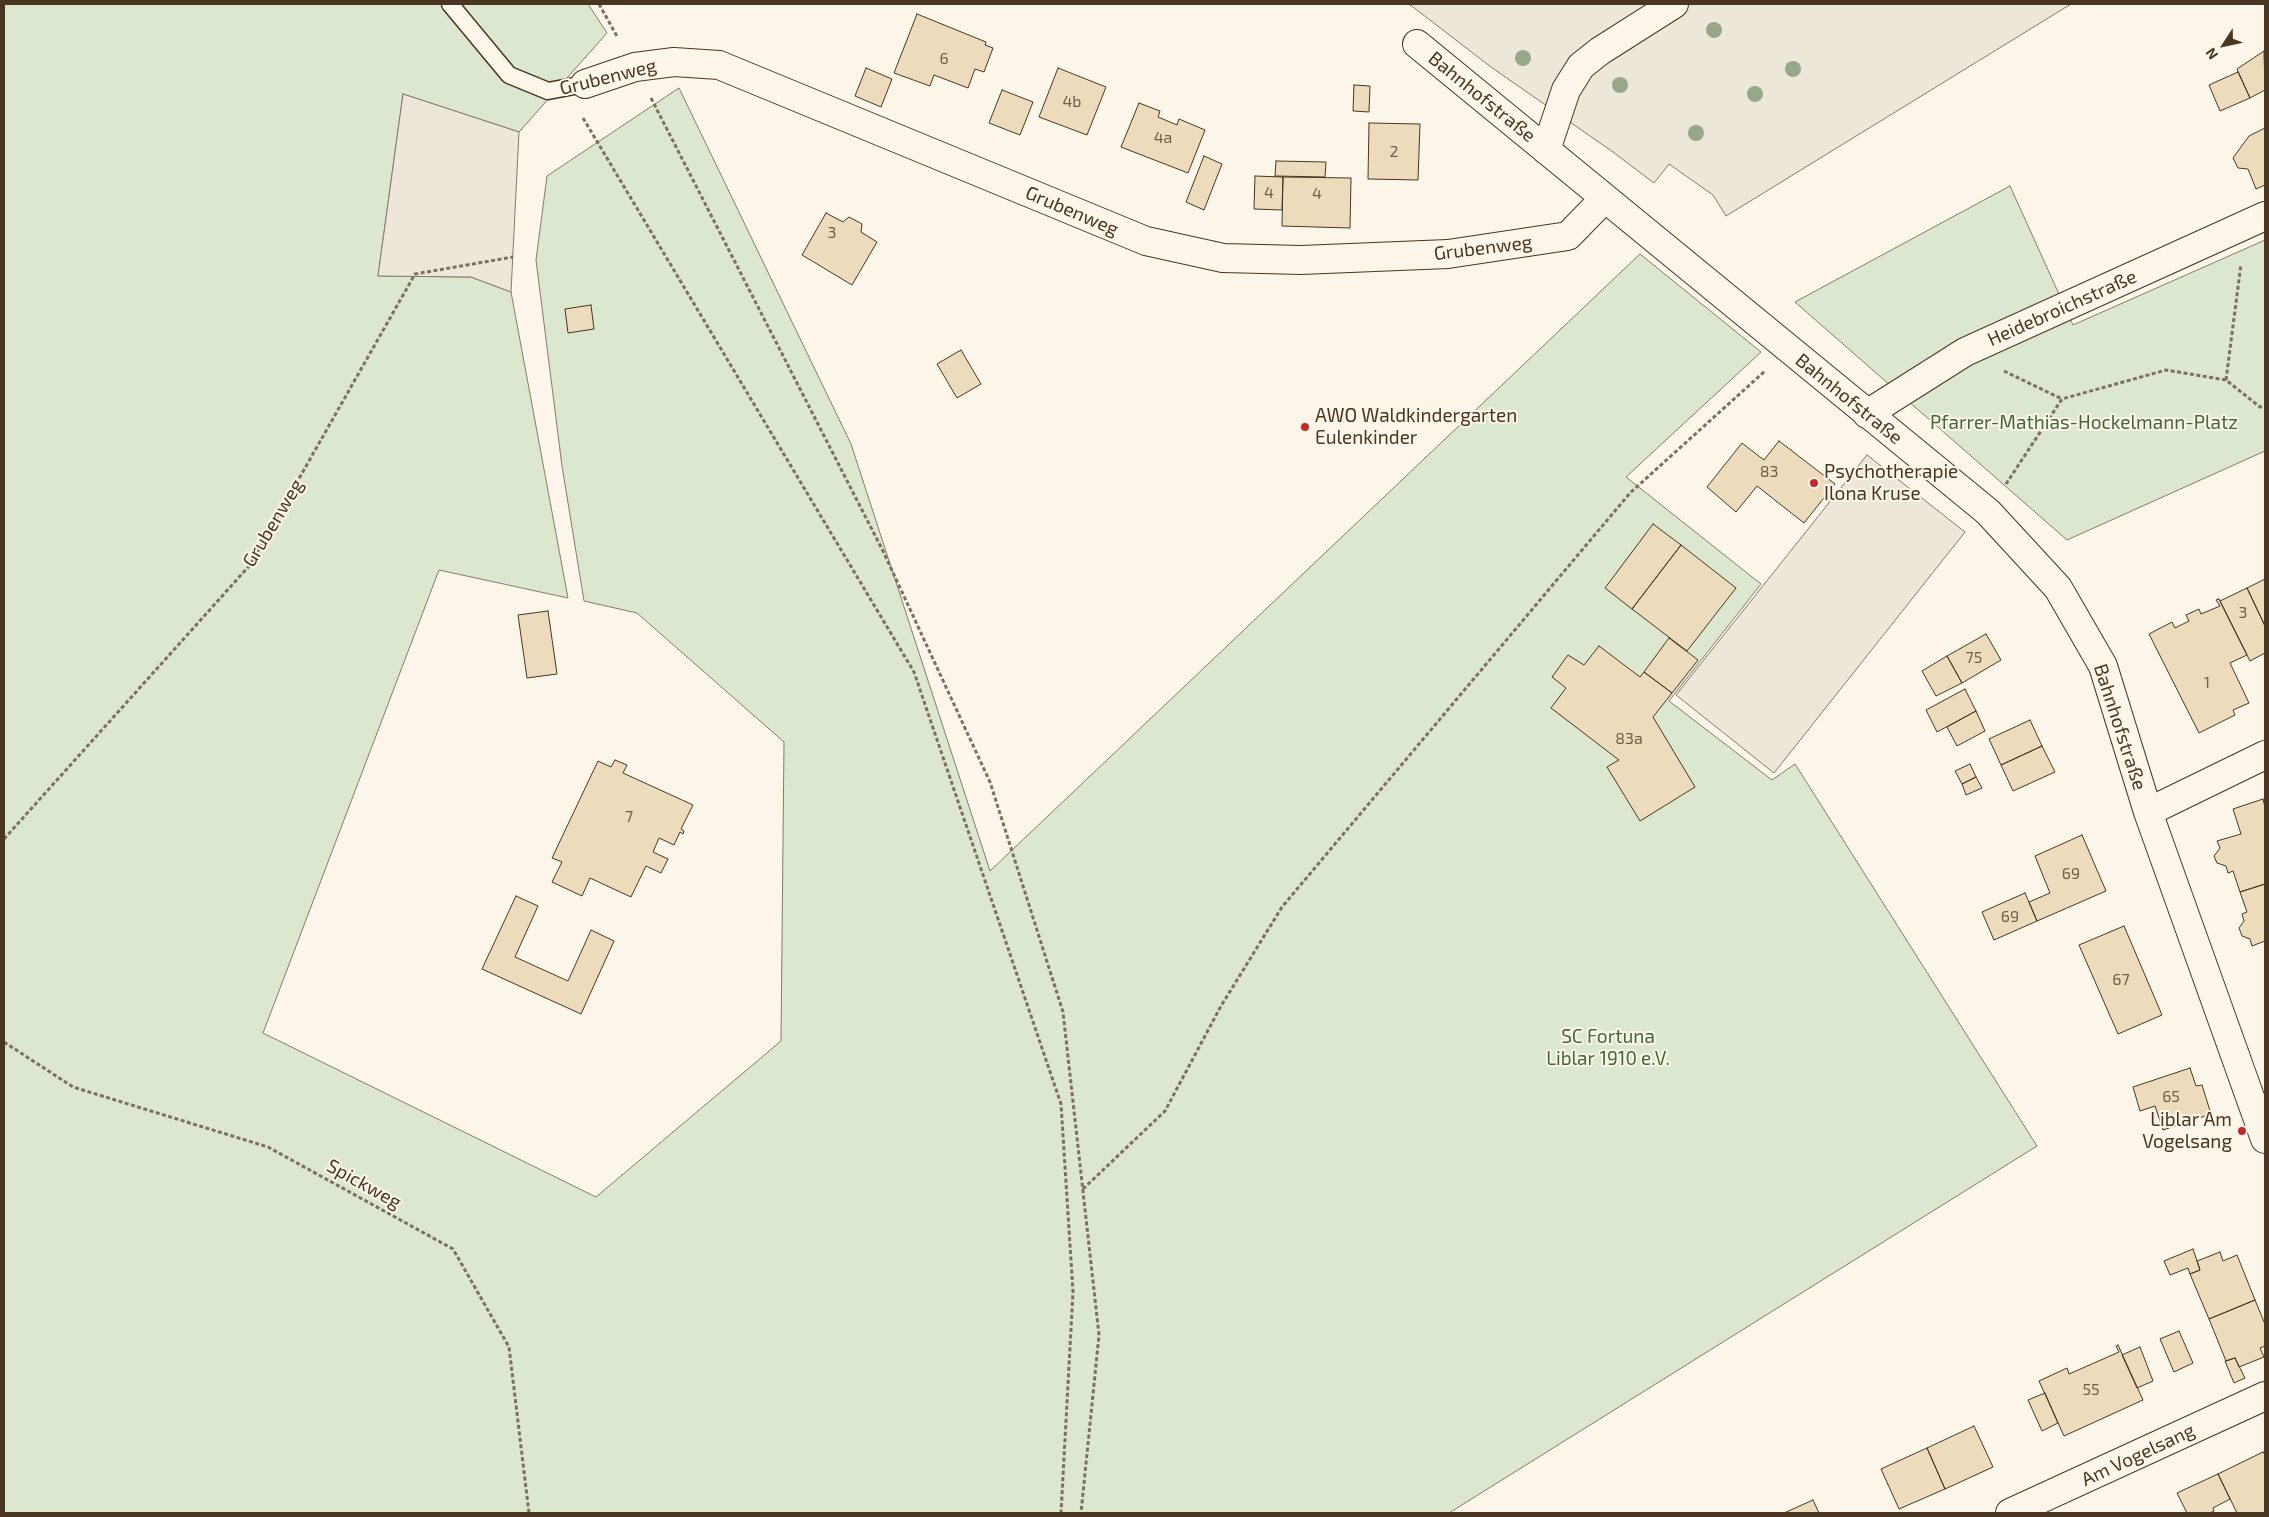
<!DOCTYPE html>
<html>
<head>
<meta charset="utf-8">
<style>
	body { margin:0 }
	#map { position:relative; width:2269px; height:1517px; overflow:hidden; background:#fbf6e9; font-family:"Exo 2",sans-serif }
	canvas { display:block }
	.frame { position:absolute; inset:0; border:5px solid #4a3520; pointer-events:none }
	.north { position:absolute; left:2199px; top:20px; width:50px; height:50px; -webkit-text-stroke:4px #fbf6e9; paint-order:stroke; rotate:235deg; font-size:14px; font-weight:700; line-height:20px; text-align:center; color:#4a3520 }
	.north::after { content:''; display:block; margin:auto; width:18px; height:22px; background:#4a3520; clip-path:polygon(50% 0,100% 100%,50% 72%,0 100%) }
</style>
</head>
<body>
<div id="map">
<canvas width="2269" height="1517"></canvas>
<div class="frame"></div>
<div class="north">N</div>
</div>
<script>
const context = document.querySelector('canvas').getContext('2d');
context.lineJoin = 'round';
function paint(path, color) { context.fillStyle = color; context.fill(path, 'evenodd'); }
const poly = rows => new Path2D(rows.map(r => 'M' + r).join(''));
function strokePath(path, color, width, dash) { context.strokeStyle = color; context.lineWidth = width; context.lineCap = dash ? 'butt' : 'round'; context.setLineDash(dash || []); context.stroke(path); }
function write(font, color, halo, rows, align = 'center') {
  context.font = font + ' "Exo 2",sans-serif'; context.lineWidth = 4; context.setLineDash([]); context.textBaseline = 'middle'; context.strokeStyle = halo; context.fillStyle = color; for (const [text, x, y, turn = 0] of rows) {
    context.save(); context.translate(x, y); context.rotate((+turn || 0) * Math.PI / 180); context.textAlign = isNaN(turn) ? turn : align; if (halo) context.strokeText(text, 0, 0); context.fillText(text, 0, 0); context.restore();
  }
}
const green = poly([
	[4,4,588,4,607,33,519,132,403,94,378,276,471,277,511,292,568,598,439,570,263,1033,596,1197,781,1041,784,742,637,613,584,601,562,466,536,260,547,176,679,88,851,444,990,871,1640,254,1761,352,1626,477,1761,584,1669,701,1772,780,1795,764,2037,1146,1449,1513,4,1513,4,4],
	[2010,186,2073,325,2265,240,2265,451,2067,540,1795,302,2010,186]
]);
paint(green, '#dce7d0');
strokePath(green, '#887966', 1);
const parking = poly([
	[1409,4,2071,4,1726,216,1713,195,1669,164,1654,183,1613,152,1491,67,1409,4],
	[403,94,519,132,511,292,471,277,378,276,403,94],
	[1867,455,1965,532,1774,773,1676,695,1867,455]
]);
paint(parking, '#ede7d9');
strokePath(parking, '#887966', 1);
const building = poly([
	[917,14,986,42,985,45,993,48,984,72,975,69,968,88,934,75,930,86,894,73,917,14],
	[2264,51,2265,90,2250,98,2237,69,2264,51],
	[866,68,892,79,881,107,855,96,866,68],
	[1058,68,1106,87,1087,135,1039,117,1058,68],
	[2238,72,2250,98,2220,111,2209,85,2238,72],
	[1354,85,1370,86,1369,112,1353,111,1354,85],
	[1002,90,1033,102,1020,135,989,123,1002,90],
	[1139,103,1160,111,1158,117,1177,125,1179,119,1205,130,1188,173,1121,147,1139,103],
	[1369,123,1420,124,1418,180,1368,179,1369,123],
	[2265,128,2265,185,2256,189,2248,169,2238,168,2233,158,2249,136,2265,128],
	[1204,156,1222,164,1204,210,1186,202,1204,156],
	[1276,161,1326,162,1325,177,1275,176,1276,161],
	[1255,176,1283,177,1282,210,1254,209,1255,176],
	[1283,177,1351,178,1350,228,1282,226,1283,177],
	[826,213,843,222,849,217,862,224,861,232,877,242,852,285,802,255,826,213],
	[591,305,594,329,568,333,565,309,591,305],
	[961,350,981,384,957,398,937,364,961,350],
	[1779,441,1835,484,1804,523,1757,486,1736,512,1707,487,1742,443,1764,460,1779,441],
	[1653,524,1681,545,1632,609,1605,588,1653,524],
	[1681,545,1736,588,1687,651,1632,609,1681,545],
	[2265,579,2265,626,2247,588,2265,579],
	[2247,588,2265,626,2265,653,2250,661,2220,601,2247,588],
	[2219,599,2247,655,2230,663,2249,703,2233,710,2235,715,2199,733,2149,634,2172,622,2175,628,2189,621,2186,615,2199,609,2201,614,2220,606,2216,600,2219,599],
	[548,611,557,674,527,678,518,615,548,611],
	[1986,634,2001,660,1962,683,1947,656,1986,634],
	[1669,638,1698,660,1672,693,1644,672,1669,638],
	[1599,646,1640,677,1644,672,1672,693,1653,717,1695,787,1640,821,1607,767,1619,760,1551,708,1566,688,1552,677,1568,655,1584,665,1599,646],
	[1947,656,1962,683,1936,696,1922,671,1947,656],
	[1965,689,1976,711,1937,732,1926,710,1965,689],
	[1976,711,1985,731,1957,746,1947,727,1976,711],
	[2030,720,2042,746,2001,765,1989,739,2030,720],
	[2042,746,2055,772,2013,791,2001,765,2042,746],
	[615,760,627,765,623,773,693,805,681,829,684,831,683,834,680,832,674,845,659,838,653,852,668,859,661,873,646,866,631,897,590,878,582,896,552,882,562,862,552,858,598,761,611,767,615,760],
	[1970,764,1976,777,1962,784,1955,771,1970,764],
	[1976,777,1982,788,1966,795,1962,784,1976,777],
	[2263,799,2265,807,2265,884,2240,892,2233,871,2228,873,2226,866,2217,863,2214,856,2220,848,2217,841,2241,834,2233,809,2263,799],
	[2082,835,2106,891,2037,921,2029,902,2050,893,2035,856,2082,835],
	[2265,884,2265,941,2252,946,2250,939,2242,936,2239,928,2244,921,2242,914,2247,912,2240,892,2265,884],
	[2025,893,2037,921,1994,940,1982,912,2025,893],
	[516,896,538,906,515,957,568,981,591,930,614,941,581,1014,482,969,516,896],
	[2124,926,2162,1015,2118,1034,2079,945,2124,926],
	[2190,1068,2196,1086,2202,1085,2211,1114,2163,1130,2155,1106,2140,1111,2133,1087,2190,1068],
	[2193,1249,2200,1270,2190,1274,2188,1268,2170,1275,2164,1261,2193,1249],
	[2220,1252,2223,1261,2237,1255,2255,1300,2209,1319,2190,1274,2200,1270,2197,1261,2220,1252],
	[2255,1300,2265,1324,2265,1346,2260,1348,2264,1357,2239,1367,2235,1358,2226,1361,2209,1319,2255,1300],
	[2179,1331,2193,1363,2174,1372,2160,1339,2179,1331],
	[2118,1345,2143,1400,2064,1436,2039,1381,2067,1368,2069,1374,2119,1352,2116,1346,2118,1345],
	[2140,1347,2153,1381,2137,1388,2122,1355,2140,1347],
	[2235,1358,2245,1378,2234,1383,2225,1361,2235,1358],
	[2045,1393,2058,1423,2042,1431,2028,1400,2045,1393],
	[1974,1426,1993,1467,1945,1489,1927,1448,1974,1426],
	[1927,1448,1945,1489,1899,1509,1881,1469,1927,1448],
	[2263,1452,2265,1455,2265,1513,2237,1513,2218,1474,2263,1452],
	[2218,1474,2230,1499,2213,1508,2214,1511,2210,1513,2187,1513,2177,1493,2218,1474],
	[1813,1500,1819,1513,1784,1513,1813,1500]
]);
paint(building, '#ecdcbc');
strokePath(building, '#4a3520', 1);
const service = poly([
	[450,4,509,75,548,91,585,84]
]);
const minor = poly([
	[1417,44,1988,512,2058,588,2103,666,2148,812,2265,1139],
	[585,84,635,67,674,62,719,65,1146,241,1223,258,1301,260,1448,254,1568,236,1604,199],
	[1546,150,1566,90,1581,66,1600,51,1674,4],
	[1867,414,1965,352,2265,216],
	[2148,812,2265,755],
	[2010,1513,2265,1396]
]);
strokePath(service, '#4a3520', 19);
strokePath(minor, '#4a3520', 30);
strokePath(poly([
	[599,4,618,38],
	[651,98,883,551,990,782,1063,1012,1099,1335,1081,1513],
	[583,118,914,672,1061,1104,1073,1292,1061,1513],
	[2004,371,2062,399],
	[2226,380,2241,264],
	[2006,484,2062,399,2166,370,2226,380,2260,407,2265,406],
	[4,839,250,565,415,274,513,257],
	[4,1042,73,1087,268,1147,453,1249,509,1347,529,1513],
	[1083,1189,1165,1111,1221,1006,1282,907,1630,493,1765,371]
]), '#7f6f5c', 3, [4, 2.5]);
strokePath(service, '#fbf6e9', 16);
strokePath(minor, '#fbf6e9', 28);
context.fillStyle = '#96a887';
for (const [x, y] of [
	[1714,30],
	[1523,58],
	[1793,69],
	[1620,85],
	[1755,94],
	[1696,133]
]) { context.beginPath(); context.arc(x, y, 8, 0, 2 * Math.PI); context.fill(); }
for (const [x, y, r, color] of [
	[1305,427,5,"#c62828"],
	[1814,483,5,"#c62828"],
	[2242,1131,5,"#c62828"]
]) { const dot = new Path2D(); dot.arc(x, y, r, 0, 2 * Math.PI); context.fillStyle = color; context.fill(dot); strokePath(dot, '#fbf6e9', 2); }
write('16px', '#725f47', null, [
	["6",944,59],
	["4b",1072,102],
	["4a",1163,138],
	["2",1394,152],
	["4",1269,193],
	["4",1317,194],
	["3",832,233],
	["83",1769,472],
	["3",2243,613],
	["75",1974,658],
	["1",2207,683],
	["83a",1629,739],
	["7",629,817],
	["69",2071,874],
	["69",2010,917],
	["67",2121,980],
	["65",2171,1097],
	["55",2091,1390]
]);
write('19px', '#4a3520', '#fbf6e9', [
	["Grubenweg",608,77,-14],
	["Bahnhofstraße",1482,97,39],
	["Grubenweg",1072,211,23],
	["Grubenweg",1483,248,-7],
	["Heidebroichstraße",2062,308,-24],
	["Bahnhofstraße",1849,399,39],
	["Grubenweg",273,523,-59],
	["Bahnhofstraße",2120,727,72],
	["Spickweg",364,1184,29],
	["Am Vogelsang",2138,1455,-25]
]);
write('19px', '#4a3520', '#fbf6e9', [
	["AWO Waldkindergarten",1315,416],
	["Eulenkinder",1315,438],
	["Psychotherapie",1824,472],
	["Ilona Kruse",1824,494],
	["Liblar Am",2232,1120,"right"],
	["Vogelsang",2232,1142,"right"]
], 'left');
write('19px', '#436837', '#fbf6e9', [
	["Pfarrer-Mathias-Hockelmann-Platz",2084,423],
	["SC Fortuna",1608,1037],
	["Liblar 1910 e.V.",1608,1059]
]);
</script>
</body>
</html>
